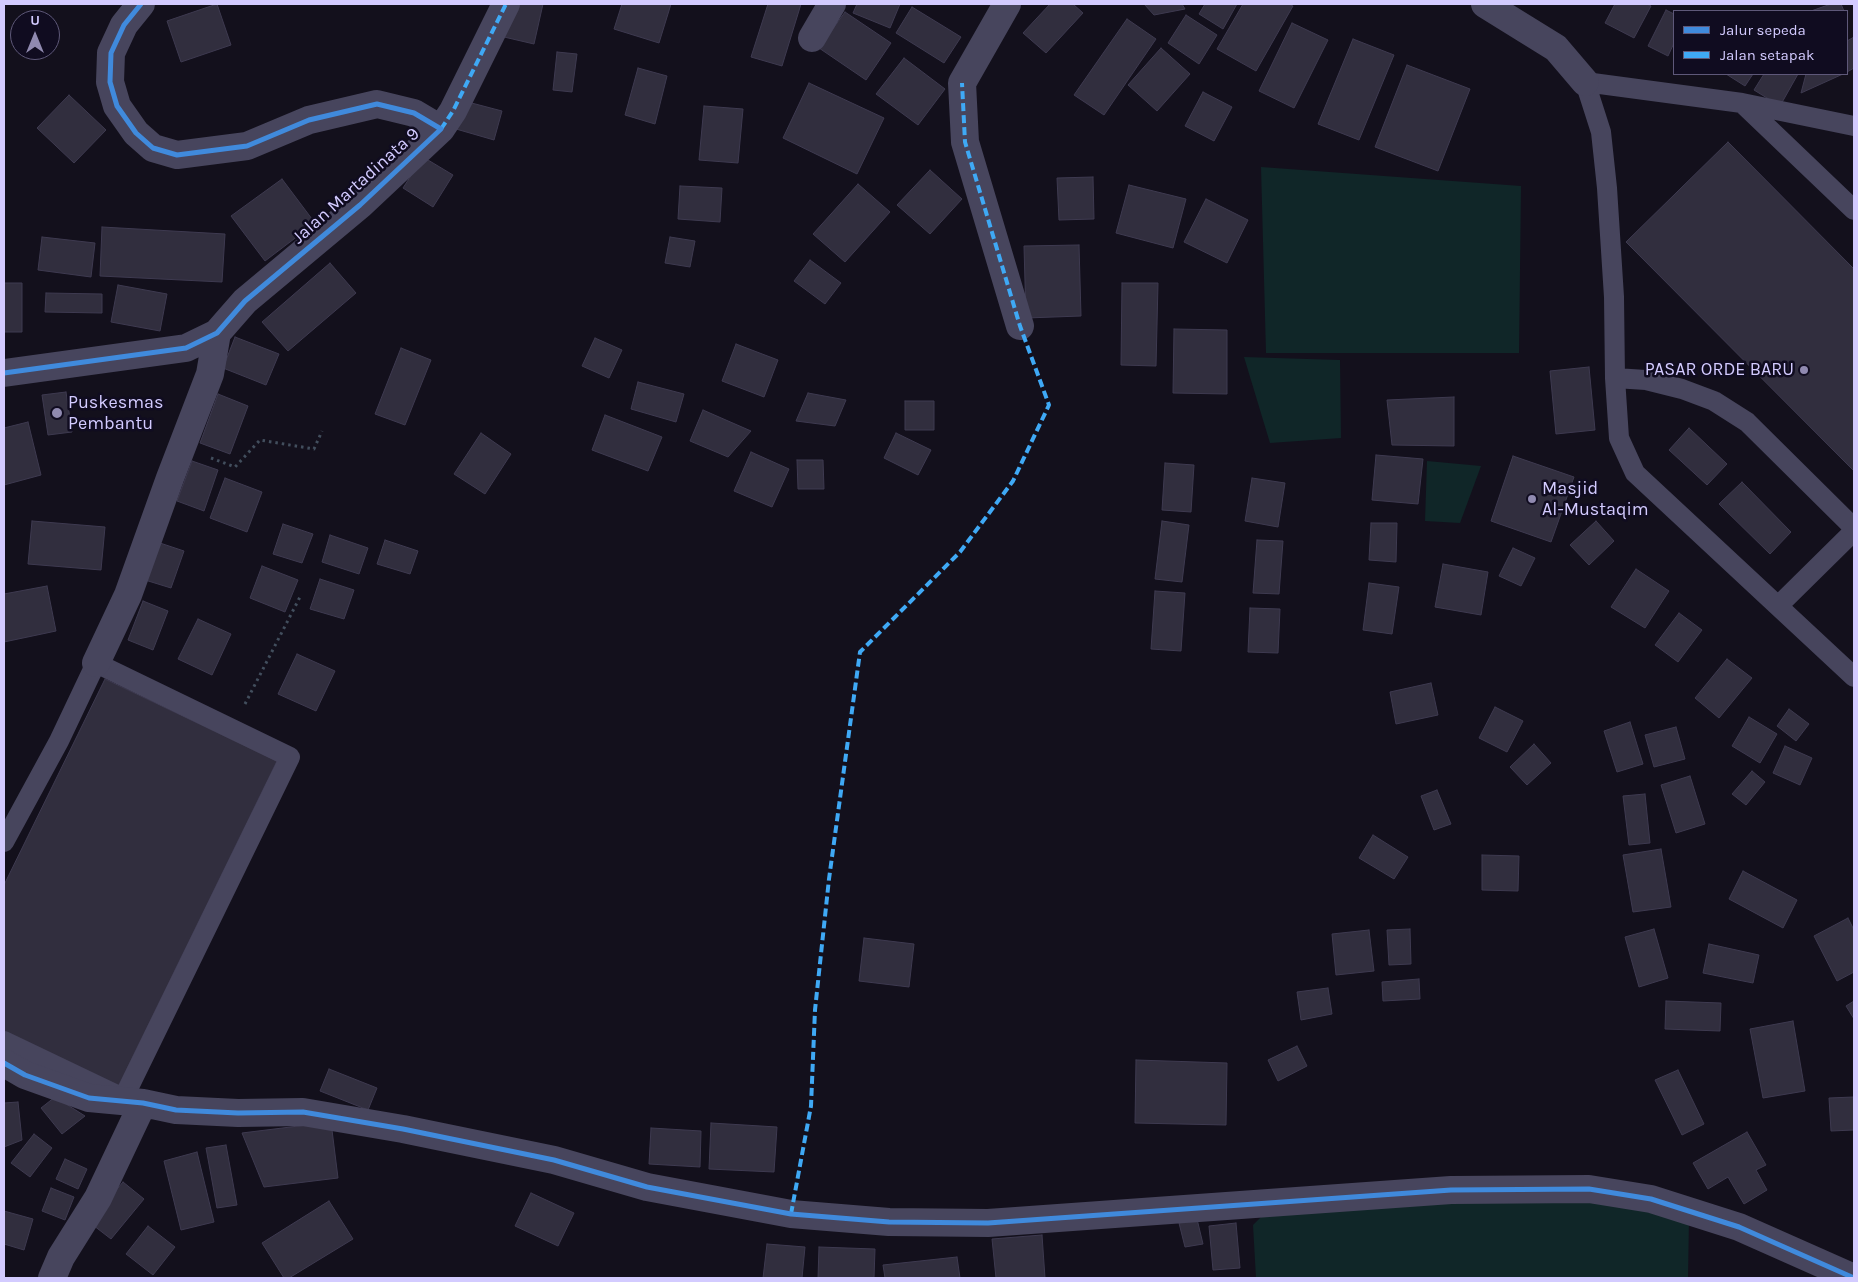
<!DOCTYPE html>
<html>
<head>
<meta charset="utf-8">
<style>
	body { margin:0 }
	#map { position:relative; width:1858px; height:1282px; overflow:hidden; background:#13101c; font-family:Karla,sans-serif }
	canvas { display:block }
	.frame { position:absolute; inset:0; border:5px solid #d3cbff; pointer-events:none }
	.legend { position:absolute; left:1673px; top:10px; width:175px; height:65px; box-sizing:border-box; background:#100c20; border:1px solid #5e5879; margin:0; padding:6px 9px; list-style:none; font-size:15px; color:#d3cbff }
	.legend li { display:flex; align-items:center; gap:10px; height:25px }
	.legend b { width:25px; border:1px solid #5e5879 }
	.north { position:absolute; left:10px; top:10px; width:50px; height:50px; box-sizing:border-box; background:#100c20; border:1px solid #5e5879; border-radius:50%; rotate:0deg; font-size:14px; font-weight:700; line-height:20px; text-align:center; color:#d3cbff }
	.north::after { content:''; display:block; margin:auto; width:18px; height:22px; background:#908ab0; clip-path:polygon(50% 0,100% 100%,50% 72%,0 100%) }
</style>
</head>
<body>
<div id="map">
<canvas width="1858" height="1282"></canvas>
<div class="frame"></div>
<ul class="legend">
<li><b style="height:6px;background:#408adc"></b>Jalur sepeda</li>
<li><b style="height:6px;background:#3fa9f5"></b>Jalan setapak</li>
</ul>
<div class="north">U</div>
</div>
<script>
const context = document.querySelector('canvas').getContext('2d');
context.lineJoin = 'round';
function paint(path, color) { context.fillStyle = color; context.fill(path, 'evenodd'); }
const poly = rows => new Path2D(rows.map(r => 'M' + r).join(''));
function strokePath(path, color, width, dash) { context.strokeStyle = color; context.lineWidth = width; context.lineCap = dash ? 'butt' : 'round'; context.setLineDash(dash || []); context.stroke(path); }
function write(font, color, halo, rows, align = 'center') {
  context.font = font + ' Karla,sans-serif'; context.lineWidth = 5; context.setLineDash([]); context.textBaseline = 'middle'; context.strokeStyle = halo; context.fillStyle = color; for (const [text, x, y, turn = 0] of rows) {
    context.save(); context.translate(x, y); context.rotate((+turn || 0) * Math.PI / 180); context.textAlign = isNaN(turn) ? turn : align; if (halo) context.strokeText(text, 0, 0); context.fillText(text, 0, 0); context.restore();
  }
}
paint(poly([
	[1261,167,1521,186,1519,353,1266,353],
	[1244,357,1340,360,1341,438,1270,443],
	[1427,461,1481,466,1460,523,1425,521],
	[1586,1195,1689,1219,1688,1278,1256,1278,1253,1225,1267,1211]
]), '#102628');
const building = poly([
	[217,4,231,45,181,62,167,21,217,4],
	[513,4,543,4,534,44,504,37,513,4],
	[622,4,671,4,659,43,614,29,622,4],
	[768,4,801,4,782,66,751,57,768,4],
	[857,4,900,4,890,28,853,13,857,4],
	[1050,4,1073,4,1083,13,1046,53,1023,33,1050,4],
	[1144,4,1182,4,1185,9,1154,15,1144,4],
	[1205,4,1237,4,1223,29,1199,14,1205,4],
	[1243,4,1288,4,1293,6,1256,71,1217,49,1243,4],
	[1615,4,1647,4,1651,6,1634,38,1605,23,1615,4],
	[1831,4,1841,4,1844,11,1811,11,1831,4],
	[912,7,961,37,944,63,896,33,912,7],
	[1666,10,1674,14,1674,43,1668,56,1648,46,1666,10],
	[845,12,891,43,866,80,819,48,845,12],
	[1186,15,1217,35,1199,64,1168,43,1186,15],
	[1127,19,1156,39,1104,115,1074,95,1127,19],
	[1292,23,1328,40,1294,108,1259,91,1292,23],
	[1854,37,1854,68,1847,72,1847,41,1854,37],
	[1353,39,1394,55,1359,140,1318,124,1353,39],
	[1161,48,1190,74,1157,111,1128,85,1161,48],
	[557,52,577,54,572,92,553,90,557,52],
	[904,58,945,89,918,125,876,94,904,58],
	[1407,65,1470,89,1438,171,1375,147,1407,65],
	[638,68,667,76,655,124,625,115,638,68],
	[1726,74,1753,74,1745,86,1726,74],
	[1764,74,1798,74,1780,106,1754,90,1764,74],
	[1806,74,1843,74,1801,93,1806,74],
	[809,83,884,118,857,174,783,138,809,83],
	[1203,92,1232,107,1214,141,1185,126,1203,92],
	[69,95,106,130,74,163,37,128,69,95],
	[464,101,502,111,494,140,456,129,464,101],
	[704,106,743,109,738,163,699,160,704,106],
	[1728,142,1854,269,1854,471,1626,242,1728,142],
	[423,157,453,175,433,207,403,188,423,157],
	[930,170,962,199,930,234,897,205,930,170],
	[1093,177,1094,219,1059,220,1057,178,1093,177],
	[282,179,315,223,265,261,231,216,282,179],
	[858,184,890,212,845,262,813,234,858,184],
	[1129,185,1186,199,1173,248,1116,233,1129,185],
	[680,186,722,188,720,222,678,219,680,186],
	[1206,199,1248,220,1227,263,1184,242,1206,199],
	[102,227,225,234,222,282,100,276,102,227],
	[42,237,95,243,91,277,38,270,42,237],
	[670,237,695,241,690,267,665,263,670,237],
	[1079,245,1081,316,1026,318,1024,246,1079,245],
	[810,260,841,283,825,304,794,281,810,260],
	[330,263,356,293,288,351,262,322,330,263],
	[4,283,22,283,22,332,4,332,4,283],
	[1122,283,1158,283,1156,366,1121,365,1122,283],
	[118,285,167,294,160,331,111,322,118,285],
	[46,293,102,294,102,313,45,312,46,293],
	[1174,329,1227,330,1227,394,1173,393,1174,329],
	[235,337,279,354,266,385,223,368,235,337],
	[595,338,622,350,609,378,582,366,595,338],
	[736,344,778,360,764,397,722,381,736,344],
	[401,348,431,360,405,425,375,414,401,348],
	[1589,367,1595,430,1556,434,1550,371,1589,367],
	[638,382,684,394,676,422,631,409,638,382],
	[66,392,72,432,48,435,42,395,66,392],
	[808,393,846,400,835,426,796,421,808,393],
	[218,394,248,406,230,454,200,443,218,394],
	[1454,397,1454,446,1392,445,1387,400,1454,397],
	[905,401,934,401,934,430,905,430,905,401],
	[703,410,751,431,728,457,690,441,703,410],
	[605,415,662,437,648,471,592,450,605,415],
	[28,422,41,475,4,485,4,428,28,422],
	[1689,428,1727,464,1707,485,1669,450,1689,428],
	[481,433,511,454,485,494,454,474,481,433],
	[896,433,931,450,918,475,884,458,896,433],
	[751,452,789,469,772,507,734,491,751,452],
	[1376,455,1423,459,1418,504,1372,500,1376,455],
	[1513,456,1574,477,1551,542,1491,521,1513,456],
	[797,460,823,460,824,489,798,489,797,460],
	[192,461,218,470,204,511,177,501,192,461],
	[1165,463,1194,465,1191,512,1162,510,1165,463],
	[225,478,262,492,247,532,210,518,225,478],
	[1252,478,1285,483,1278,527,1245,521,1252,478],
	[1742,482,1791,532,1770,554,1719,504,1742,482],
	[32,521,105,527,101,570,28,564,32,521],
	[1162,521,1189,525,1182,582,1155,579,1162,521],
	[1596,521,1614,541,1589,565,1570,545,1596,521],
	[1371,523,1397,523,1396,562,1369,560,1371,523],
	[283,524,313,534,302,563,273,554,283,524],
	[330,535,368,548,359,574,322,562,330,535],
	[385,540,418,551,410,574,377,564,385,540],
	[1257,540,1283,541,1279,594,1253,593,1257,540],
	[157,542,184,551,171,588,145,580,157,542],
	[1513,548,1535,558,1521,586,1499,576,1513,548],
	[1443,564,1488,572,1481,615,1435,607,1443,564],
	[262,566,298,580,285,612,250,598,262,566],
	[1636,569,1669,591,1645,628,1611,607,1636,569],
	[320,579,354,590,344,619,310,609,320,579],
	[1369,583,1399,587,1392,634,1363,630,1369,583],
	[47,586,56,631,4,642,4,594,47,586],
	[1155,591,1185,593,1181,651,1151,649,1155,591],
	[143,601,168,611,153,650,128,640,143,601],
	[1250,608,1280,609,1278,653,1248,652,1250,608],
	[1679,613,1702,630,1678,662,1655,645,1679,613],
	[198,619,231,634,212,675,178,659,198,619],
	[297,654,335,671,316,711,278,694,297,654],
	[1727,659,1752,678,1719,718,1695,698,1727,659],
	[105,679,277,761,115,1093,4,1039,4,885,105,679],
	[1431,683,1438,715,1396,724,1390,692,1431,683],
	[1495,707,1523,721,1507,752,1479,738,1495,707],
	[1789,709,1809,724,1796,741,1777,726,1789,709],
	[1749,717,1777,734,1760,763,1732,746,1749,717],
	[1630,722,1643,764,1617,772,1604,731,1630,722],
	[1676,727,1685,759,1654,767,1645,735,1676,727],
	[1534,744,1551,763,1527,785,1510,767,1534,744],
	[1785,746,1812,758,1800,785,1773,773,1785,746],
	[1752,771,1765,782,1746,805,1732,794,1752,771],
	[1690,776,1705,824,1676,833,1661,785,1690,776],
	[1437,790,1451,824,1434,830,1421,796,1437,790],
	[1645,794,1650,843,1629,845,1623,796,1645,794],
	[1373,835,1408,857,1394,879,1359,858,1373,835],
	[1661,849,1671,907,1633,912,1623,855,1661,849],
	[1482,855,1519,856,1518,891,1482,890,1482,855],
	[1743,871,1797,900,1783,928,1729,899,1743,871],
	[1848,918,1854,930,1854,972,1837,981,1814,936,1848,918],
	[1410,929,1411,964,1389,965,1387,930,1410,929],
	[1654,929,1668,978,1639,987,1625,937,1654,929],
	[1369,930,1374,971,1336,975,1332,934,1369,930],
	[864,938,914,944,909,987,859,981,864,938],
	[1709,944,1759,955,1753,983,1703,973,1709,944],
	[1419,979,1420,999,1383,1001,1382,982,1419,979],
	[1328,988,1332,1014,1301,1020,1297,992,1328,988],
	[1666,1001,1721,1003,1720,1031,1665,1029,1666,1001],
	[1854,1001,1854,1019,1846,1006,1854,1001],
	[1793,1021,1805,1091,1763,1098,1750,1029,1793,1021],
	[1297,1046,1307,1066,1278,1081,1268,1060,1297,1046],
	[1136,1060,1227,1063,1226,1125,1135,1123,1136,1060],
	[329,1069,377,1088,368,1110,320,1091,329,1069],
	[1678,1070,1704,1124,1682,1135,1655,1080,1678,1070],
	[55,1097,85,1116,62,1134,41,1108,55,1097],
	[1854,1097,1854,1130,1831,1131,1829,1098,1854,1097],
	[18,1102,22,1140,4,1147,4,1103,18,1102],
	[331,1122,338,1178,264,1187,242,1133,331,1122],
	[711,1123,777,1127,774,1172,709,1169,711,1123],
	[651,1128,701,1131,700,1167,649,1164,651,1128],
	[1747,1132,1766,1165,1756,1170,1767,1190,1744,1204,1728,1177,1708,1189,1693,1163,1747,1132],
	[34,1134,52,1148,30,1177,11,1163,34,1134],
	[226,1145,237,1205,217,1208,206,1148,226,1145],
	[197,1152,214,1222,181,1230,164,1161,197,1152],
	[65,1159,87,1169,78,1189,56,1179,65,1159],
	[123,1182,144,1199,111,1239,89,1222,123,1182],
	[51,1188,74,1197,65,1220,42,1211,51,1188],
	[531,1193,574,1213,558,1246,515,1226,531,1193],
	[329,1201,353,1239,289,1278,284,1278,262,1243,329,1201],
	[4,1211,33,1219,24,1250,4,1244,4,1211],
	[1197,1219,1203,1244,1185,1247,1179,1223,1197,1219],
	[1236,1223,1240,1268,1213,1270,1209,1226,1236,1223],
	[148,1226,175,1247,153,1275,126,1254,148,1226],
	[1042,1235,1045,1278,996,1278,992,1239,1042,1235],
	[767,1244,805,1247,802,1278,763,1278,767,1244],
	[819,1247,875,1249,874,1278,818,1278,819,1247],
	[957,1257,960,1278,885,1278,883,1265,957,1257]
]);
paint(building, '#312e3e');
strokePath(building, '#3e3a50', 1);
strokePath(poly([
	[211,458,235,467,260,440,314,449,322,431],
	[245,704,301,595]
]), '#424e5d', 3, [2.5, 4]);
strokePath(poly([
	[1742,103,1854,210],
	[1854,126,1742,103,1585,82,1601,132,1607,188,1614,297,1615,378,1619,438,1635,473,1854,677],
	[1615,378,1646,380,1682,389,1714,401,1747,422,1854,528],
	[1778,606,1854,531],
	[4,842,59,741,96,663,290,757,122,1101],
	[4,1041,119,1096]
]), '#47455d', 20);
strokePath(poly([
	[1007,4,962,83,965,142,1020,326],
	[1485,4,1556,48,1585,82],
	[812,38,832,4],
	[441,129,453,111,506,4],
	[4,373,186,348,217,333,245,301,360,205,441,129,414,113,377,104,309,120,247,146,177,155,153,148,136,133,117,106,110,82,111,53,124,25,141,4],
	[96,663,128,595,170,478,210,374,217,333],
	[4,1063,25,1075,89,1098,143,1103,176,1110,238,1113,303,1112,403,1129,554,1160,647,1187,791,1214,889,1222,988,1223,1451,1190,1589,1189,1651,1199,1739,1227,1854,1278],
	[52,1278,61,1257,98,1198,143,1103]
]), '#47455d', 28);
strokePath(poly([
	[441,129,453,111,506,4],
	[791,1214,811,1106,815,1010,829,879,860,652,960,552,1013,481,1049,405,1020,326,965,142,962,83]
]), '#3fa9f5', 4, [8, 4]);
strokePath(poly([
	[4,373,186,348,217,333,245,301,360,205,441,129,414,113,377,104,309,120,247,146,177,155,153,148,136,133,117,106,110,82,111,53,124,25,141,4],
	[4,1063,25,1075,89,1098,143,1103,176,1110,238,1113,303,1112,403,1129,554,1160,647,1187,791,1214,889,1222,988,1223,1451,1190,1589,1189,1651,1199,1739,1227,1854,1278]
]), '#408adc', 5);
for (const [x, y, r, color] of [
	[1804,370,5,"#908ab0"],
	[57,413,6,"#908ab0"],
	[1532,499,5,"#908ab0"]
]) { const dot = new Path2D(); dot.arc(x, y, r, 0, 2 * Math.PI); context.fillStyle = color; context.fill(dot); strokePath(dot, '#100c20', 2); }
write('18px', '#d3cbff', '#100c20', [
	["Jalan Martadinata 9",356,186,-42]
]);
write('18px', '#d3cbff', '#100c20', [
	["PASAR ORDE BARU",1794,370,"right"],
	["Puskesmas",68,403],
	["Pembantu",68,424],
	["Masjid",1542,489],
	["Al-Mustaqim",1542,510]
], 'left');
</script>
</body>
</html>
